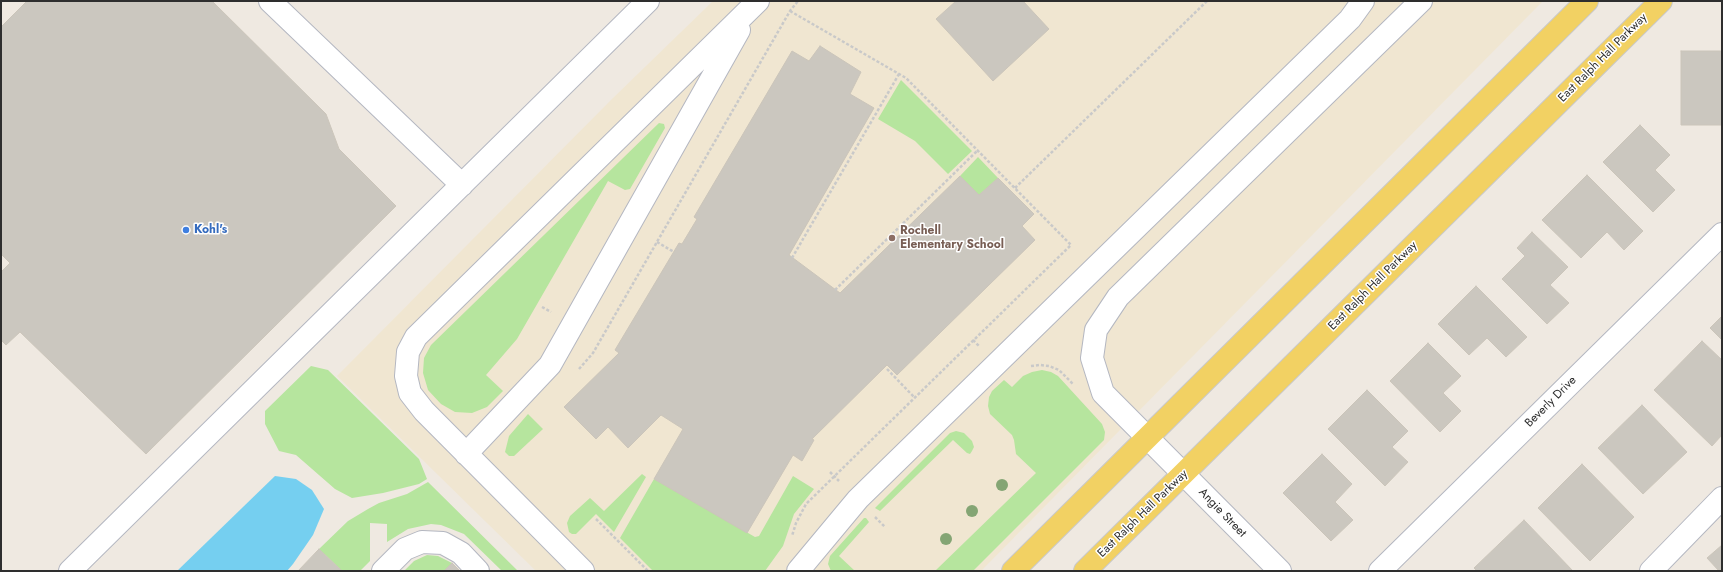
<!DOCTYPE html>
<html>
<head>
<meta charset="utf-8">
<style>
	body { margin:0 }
	#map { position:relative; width:1723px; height:572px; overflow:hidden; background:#efe9e1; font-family:Jost,sans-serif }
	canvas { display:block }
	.frame { position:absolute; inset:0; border:2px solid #2e2e2e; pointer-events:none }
</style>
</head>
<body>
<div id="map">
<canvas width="1723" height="572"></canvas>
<div class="frame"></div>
</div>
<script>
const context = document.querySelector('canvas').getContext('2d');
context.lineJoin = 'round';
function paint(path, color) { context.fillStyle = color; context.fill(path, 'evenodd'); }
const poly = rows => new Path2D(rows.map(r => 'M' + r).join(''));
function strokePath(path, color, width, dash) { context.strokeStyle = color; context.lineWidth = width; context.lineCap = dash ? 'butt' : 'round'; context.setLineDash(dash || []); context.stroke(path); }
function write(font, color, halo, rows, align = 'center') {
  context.font = font + ' Jost,sans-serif'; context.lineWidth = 3; context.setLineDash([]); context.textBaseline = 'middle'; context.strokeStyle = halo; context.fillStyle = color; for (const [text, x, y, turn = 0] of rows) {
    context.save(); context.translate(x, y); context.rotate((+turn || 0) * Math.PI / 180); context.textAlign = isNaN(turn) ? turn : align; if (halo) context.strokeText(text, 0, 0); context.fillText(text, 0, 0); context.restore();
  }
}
paint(poly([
	[713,1,1543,1,981,571,536,571,337,376,612,99]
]), '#f0e6d1');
paint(poly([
	[901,80,972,151,948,174,915,141,878,119],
	[659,123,664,124,665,128,630,189,625,190,608,181,517,339,486,375,503,391,487,407,472,413,455,412,441,404,428,390,423,373,424,358,431,345],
	[978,157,998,178,979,195,960,176],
	[311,366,328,370,419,459,427,479,419,484,383,493,352,498,335,489,296,455,279,451,265,424,265,411],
	[1042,370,1051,372,1058,376,1102,424,1105,432,1104,440,973,571,935,571,1036,473,1016,454,1014,440,1012,435,990,414,988,406,989,397,992,391,1004,380,1012,387,1023,376,1032,372],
	[528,414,543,429,514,456,509,456,505,452,509,436],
	[956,431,964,433,972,441,974,447,972,451,970,454,967,453,953,440,880,511,875,508,950,433],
	[642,474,646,477,614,532,596,514,576,534,572,534,569,532,567,523,570,516,590,498,604,511],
	[793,476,814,489,794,514,783,546,765,571,653,571,620,538,654,479,755,537,759,536],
	[428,482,518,571,502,571,464,534,441,525,431,524,408,529,387,542,387,524,370,523,370,561,360,571,342,571,319,549,348,521,368,509,379,503,407,494],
	[864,518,866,518,869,522,839,556,855,571,831,571,828,564,830,556],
	[427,555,438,556,452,563,444,571,404,571,414,561]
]), '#b6e59e');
paint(poly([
	[275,476,296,479,312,490,324,509,313,535,293,564,287,571,177,571]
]), '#75cff0');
const building = poly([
	[27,1,212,1,326,114,339,149,396,206,146,454,20,332,6,345,1,340,1,272,10,263,1,254,1,27,27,1],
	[956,1,1023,1,1049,29,993,81,936,19,956,1],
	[820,46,861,72,850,94,874,108,789,255,840,293,960,176,979,195,998,178,1034,214,1022,226,1035,240,897,375,887,365,812,439,814,440,802,461,793,455,747,533,654,479,683,429,661,415,628,448,608,427,596,439,564,407,619,353,615,350,679,243,682,244,697,219,694,217,792,51,809,61,820,46],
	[1681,51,1722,51,1722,125,1681,125,1681,51],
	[1640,125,1670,155,1655,170,1675,190,1653,212,1603,162,1640,125],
	[1587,175,1643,231,1624,250,1607,232,1581,258,1542,220,1587,175],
	[1532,232,1568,267,1550,285,1569,303,1547,324,1502,279,1525,256,1517,248,1532,232],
	[1476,286,1527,337,1506,357,1487,338,1469,355,1438,324,1476,286],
	[1722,316,1722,340,1710,328,1722,316],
	[1702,341,1722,360,1722,435,1712,446,1654,390,1702,341],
	[1428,343,1461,376,1443,393,1461,411,1440,432,1390,381,1428,343],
	[1367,390,1408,431,1392,447,1408,462,1385,486,1328,429,1367,390],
	[1642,405,1687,452,1643,494,1598,448,1642,405],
	[1322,454,1352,484,1335,502,1353,520,1331,541,1283,493,1322,454],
	[1582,464,1634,517,1590,561,1538,508,1582,464],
	[1524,520,1573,571,1477,571,1474,568,1524,520],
	[1722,545,1722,571,1719,571,1707,558,1722,545],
	[319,549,342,571,298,571,319,549],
	[452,563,460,571,444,571,452,563]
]);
paint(building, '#cbc7bf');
strokePath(building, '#cbc5ba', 1);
const minor = poly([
	[270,1,462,185],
	[466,454,550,365,739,30],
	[70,571,648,1],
	[383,571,405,549,422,542,443,543,461,553,478,571],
	[583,571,424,411,410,393,406,376,408,352,416,337,758,1],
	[798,571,858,499,1350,19,1363,1],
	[1280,571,1103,393,1092,358,1096,330,1118,297,1421,1],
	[1380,571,1722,234],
	[1651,571,1722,498]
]);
const major = poly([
	[1013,571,1587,1],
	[1085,571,1661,1]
]);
strokePath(minor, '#b4b7c1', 24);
strokePath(major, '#c9c9c9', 24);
strokePath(poly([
	[790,11,906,78,1071,245,806,504,796,523,792,536],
	[1015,188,1207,1],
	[657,242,674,252],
	[792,258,899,74],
	[835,290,978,150],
	[542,307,551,312],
	[973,340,980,347],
	[1031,366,1040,365,1049,366,1059,370,1073,384],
	[579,369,593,353,790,11,798,1],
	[887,369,914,397],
	[830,472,839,481],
	[875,517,885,527],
	[596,519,648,571]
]), '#c9c9c9', 2.5, [3, 2]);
strokePath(minor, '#fff', 22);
strokePath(major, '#f2d163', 22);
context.fillStyle = '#84a574';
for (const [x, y] of [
	[1002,485],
	[972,511],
	[946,539]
]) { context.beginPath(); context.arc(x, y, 6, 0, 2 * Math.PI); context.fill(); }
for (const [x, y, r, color] of [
	[186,230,4,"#3f7fe0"],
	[892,238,4,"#8d6e63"]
]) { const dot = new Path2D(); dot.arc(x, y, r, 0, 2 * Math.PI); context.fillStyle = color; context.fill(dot); strokePath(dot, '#fff', 1.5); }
write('12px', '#2e2e2e', '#fff', [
	["East Ralph Hall Parkway",1603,58,-45],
	["East Ralph Hall Parkway",1373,286,-45],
	["Beverly Drive",1551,402,-45],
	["Angie Street",1222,513,46],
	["East Ralph Hall Parkway",1143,514,-44]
]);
write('bold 12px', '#366cbe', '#fff', [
	["Kohl's",194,230]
], 'left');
write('bold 12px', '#785e54', '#fff', [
	["Rochell",900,231],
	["Elementary School",900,245]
], 'left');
</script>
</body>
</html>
